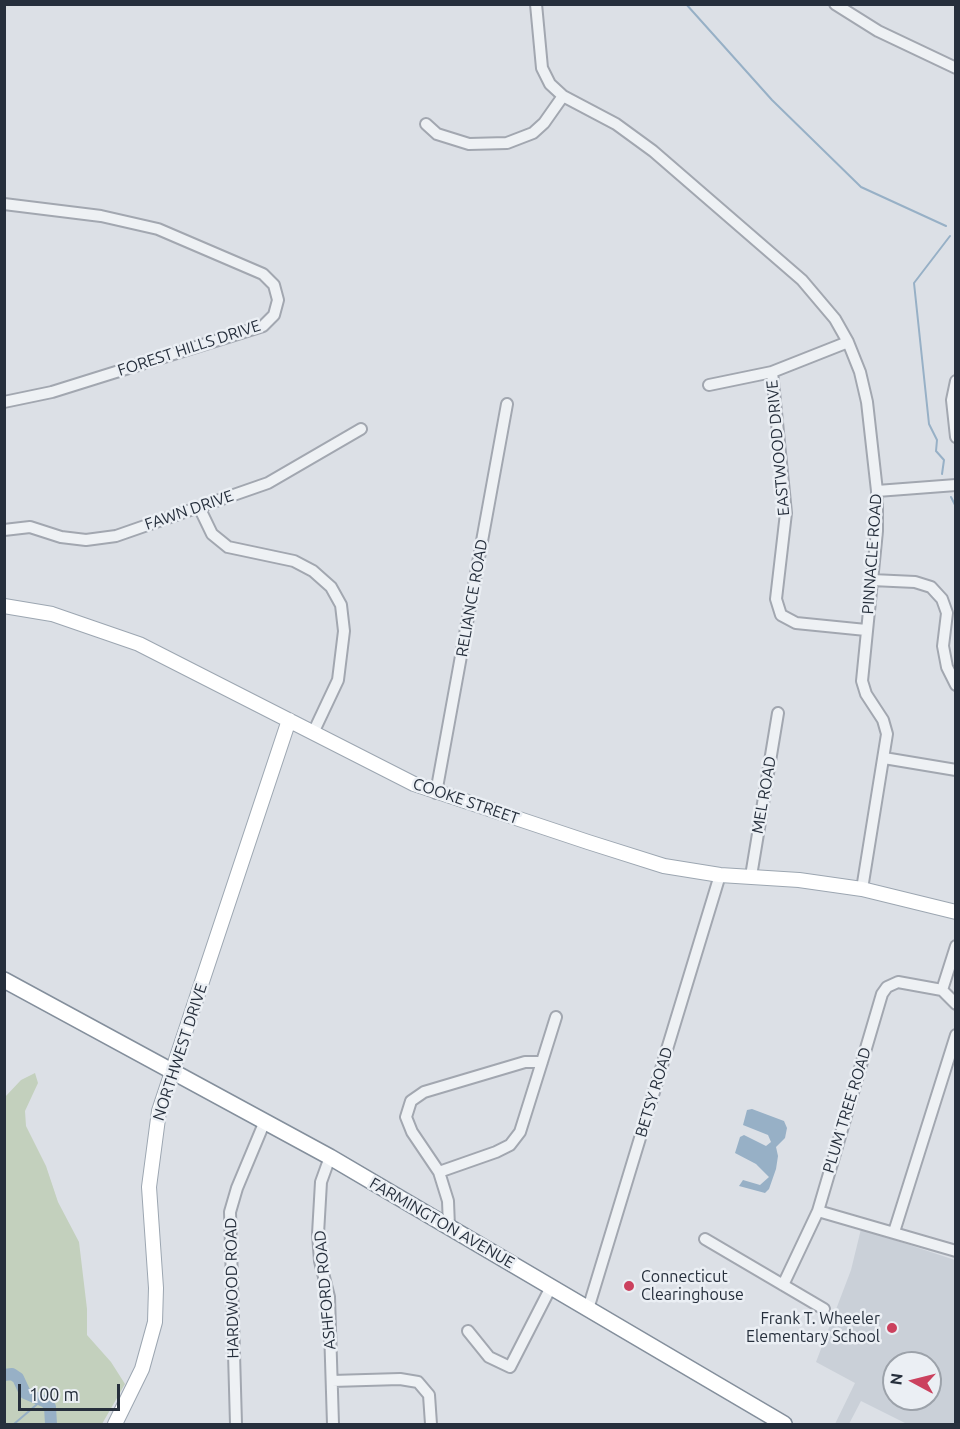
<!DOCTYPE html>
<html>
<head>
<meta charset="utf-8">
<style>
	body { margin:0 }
	#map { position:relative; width:960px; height:1429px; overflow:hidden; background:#dce0e6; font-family:Ubuntu,sans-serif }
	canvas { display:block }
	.frame { position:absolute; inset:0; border:6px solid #262f3c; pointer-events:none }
	.north { position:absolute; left:882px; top:1351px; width:60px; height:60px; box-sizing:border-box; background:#ebeff4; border:2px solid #9ca2aa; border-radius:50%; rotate:277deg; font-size:16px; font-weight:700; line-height:24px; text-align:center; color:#262f3c }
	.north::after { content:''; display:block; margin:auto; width:21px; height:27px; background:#cb415e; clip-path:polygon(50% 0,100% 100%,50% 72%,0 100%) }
	.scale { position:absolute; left:18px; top:1384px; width:102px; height:27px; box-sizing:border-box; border:3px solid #262f3c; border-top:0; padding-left:8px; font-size:18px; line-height:21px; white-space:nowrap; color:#262f3c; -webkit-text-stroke:4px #ebeff4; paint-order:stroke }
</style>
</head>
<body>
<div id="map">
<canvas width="960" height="1429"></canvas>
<div class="frame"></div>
<div class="north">N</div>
<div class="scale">100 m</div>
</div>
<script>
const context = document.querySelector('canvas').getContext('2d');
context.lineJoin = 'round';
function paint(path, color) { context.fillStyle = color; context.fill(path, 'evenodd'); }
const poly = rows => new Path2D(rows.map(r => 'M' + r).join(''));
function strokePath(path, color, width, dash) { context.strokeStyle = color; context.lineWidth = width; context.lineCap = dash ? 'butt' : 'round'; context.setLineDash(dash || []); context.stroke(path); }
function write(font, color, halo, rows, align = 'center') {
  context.font = font + ' Ubuntu,sans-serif'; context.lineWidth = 5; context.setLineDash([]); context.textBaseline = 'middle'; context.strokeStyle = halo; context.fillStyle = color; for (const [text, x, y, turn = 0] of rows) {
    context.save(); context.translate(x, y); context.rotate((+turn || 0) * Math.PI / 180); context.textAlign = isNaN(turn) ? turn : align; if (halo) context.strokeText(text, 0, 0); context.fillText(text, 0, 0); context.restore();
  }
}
paint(poly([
	[861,1229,955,1260,955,1424,907,1424,861,1401,849,1424,835,1424,855,1383,816,1362,851,1270],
	[894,1363,930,1363,930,1399,894,1399]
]), '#cad0d8');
paint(poly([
	[35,1073,38,1083,25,1111,26,1126,46,1166,58,1202,79,1242,87,1309,87,1335,111,1362,125,1384,102,1424,5,1424,5,1097,21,1080]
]), '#c3d0bd');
paint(poly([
	[752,1109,784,1121,787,1128,785,1138,776,1147,778,1156,776,1169,769,1189,765,1193,739,1186,743,1180,760,1185,769,1177,756,1164,735,1153,740,1137,744,1135,766,1146,771,1142,768,1135,743,1125,747,1110]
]), '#97b0c6');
strokePath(poly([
	[686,4,772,100,861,187,946,226],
	[942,474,944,460,936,451,937,440,929,424,914,283,950,236],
	[951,497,956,507],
	[14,1424,42,1400]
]), '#97b0c6', 2);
strokePath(poly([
	[4,1375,12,1374,18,1378,25,1393,46,1402,50,1407,51,1424]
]), '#97b0c6', 12);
const minor = poly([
	[536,4,542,68,550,84,563,96,616,124,653,151,802,280,835,319,848,342,860,372,867,402,877,491,877,531,862,681,866,694,883,720,887,734,862,889],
	[835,4,878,31,956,68],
	[426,124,437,134,469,144,507,143,533,133,544,123,563,96],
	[4,204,101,216,158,229,263,274,274,285,278,300,274,315,263,326,52,392,4,402],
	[772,372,786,513,776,599,781,615,796,623,866,630],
	[956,381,952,400,956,437],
	[709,385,772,372,848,342],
	[877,491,956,485],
	[199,507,212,534,228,547,294,561,313,571,331,587,341,605,344,631,338,680,313,733],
	[4,530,30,527,61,537,86,540,116,536,268,483,361,429],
	[872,580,915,582,931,587,942,599,947,613,943,646,947,667,956,685],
	[884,758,956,770],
	[436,793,507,404],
	[751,876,778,713],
	[956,946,942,990,956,1004],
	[330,1157,321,1182,318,1234,320,1261,329,1297,333,1424],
	[439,1172,412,1132,406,1117,411,1101,424,1092,525,1062,542,1062],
	[818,1211,956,1251],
	[449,1227,448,1201,439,1172,496,1152,510,1145,520,1132,556,1017],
	[894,1232,956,1035],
	[705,1239,824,1309],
	[783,1285,818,1211,882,994,887,987,898,982,942,990],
	[588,1309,720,875],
	[468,1331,489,1357,510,1367,551,1287],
	[332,1381,400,1379,418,1382,429,1395,431,1424],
	[236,1424,230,1212,237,1188,265,1121]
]);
const major = poly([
	[4,606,52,614,139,644,414,784,588,842,664,866,720,875,799,880,862,889,956,912],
	[115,1424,142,1369,155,1322,156,1288,149,1187,159,1111,289,720]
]);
const highway = poly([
	[4,980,330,1157,784,1424]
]);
strokePath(minor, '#a2a7b0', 14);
strokePath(major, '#9ca6b1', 16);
strokePath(highway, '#848f9c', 18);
strokePath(minor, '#eef1f4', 10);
strokePath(major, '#fff', 14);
strokePath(highway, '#fff', 15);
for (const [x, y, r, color] of [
	[629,1286,6,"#cb415e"],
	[892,1328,6,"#cb415e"]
]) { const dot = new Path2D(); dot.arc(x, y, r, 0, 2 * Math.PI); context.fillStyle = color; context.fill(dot); strokePath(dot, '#ebeff4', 2); }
write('16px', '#262f3c', '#ebeff4', [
	["FOREST HILLS DRIVE",189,348,-18],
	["EASTWOOD DRIVE",778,448,-95],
	["FAWN DRIVE",189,510,-19],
	["PINNACLE ROAD",872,554,-86],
	["RELIANCE ROAD",472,598,-80],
	["MEL ROAD",764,795,-80],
	["COOKE STREET",466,801,19],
	["NORTHWEST DRIVE",180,1052,-72],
	["BETSY ROAD",654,1092,-73],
	["PLUM TREE ROAD",847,1110,-73],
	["FARMINGTON AVENUE",442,1223,30],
	["HARDWOOD ROAD",232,1288,-91],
	["ASHFORD ROAD",325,1290,-95]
]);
write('16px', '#262f3c', '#ebeff4', [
	["Connecticut",641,1277],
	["Clearinghouse",641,1295],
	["Frank T. Wheeler",880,1319,"right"],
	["Elementary School",880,1337,"right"]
], 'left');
</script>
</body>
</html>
